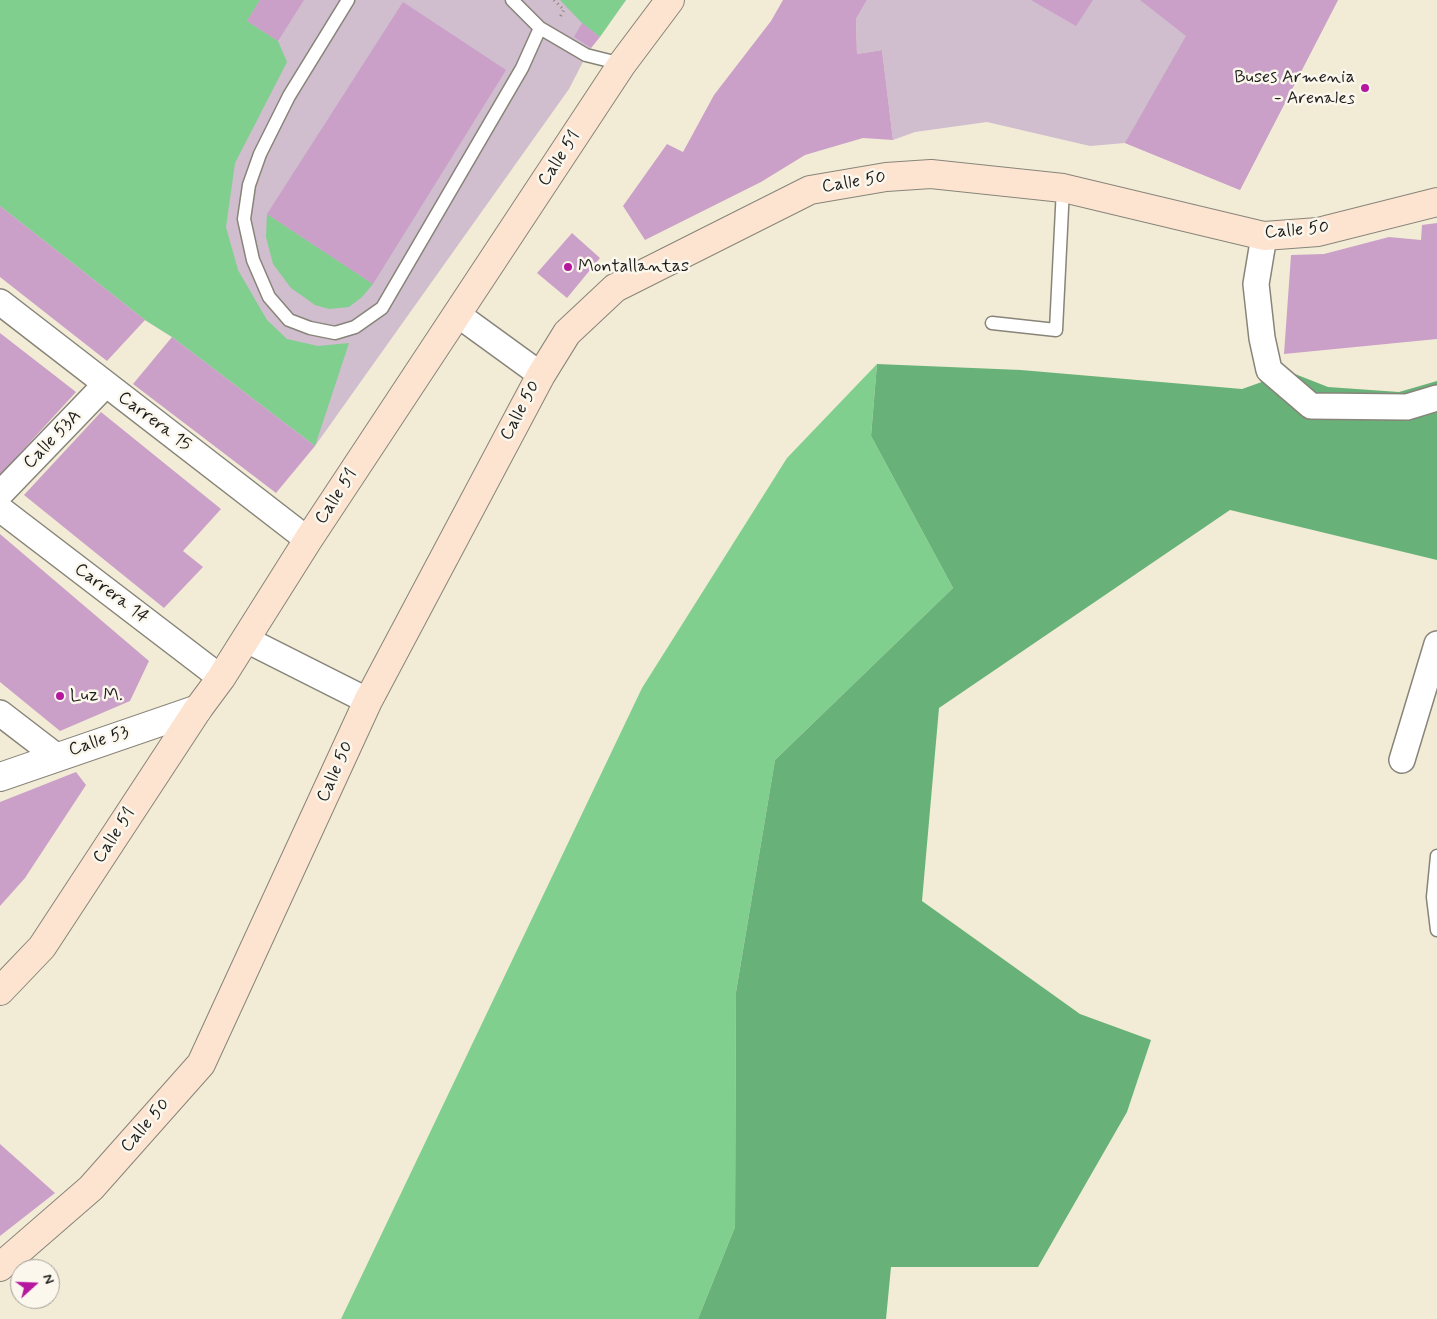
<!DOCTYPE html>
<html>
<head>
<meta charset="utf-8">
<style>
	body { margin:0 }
	#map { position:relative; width:1437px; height:1319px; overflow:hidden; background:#f2ecd6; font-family:Mynerve,sans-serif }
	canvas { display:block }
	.north { position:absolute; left:10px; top:1259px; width:50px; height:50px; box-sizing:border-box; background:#fbf7ec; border:1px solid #a29f99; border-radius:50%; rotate:70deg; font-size:14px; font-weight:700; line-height:20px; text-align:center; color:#1c1c1c }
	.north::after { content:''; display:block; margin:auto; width:18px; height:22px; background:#b5179e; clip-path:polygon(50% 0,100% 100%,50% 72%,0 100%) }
</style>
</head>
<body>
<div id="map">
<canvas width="1437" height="1319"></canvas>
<div class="north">N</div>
</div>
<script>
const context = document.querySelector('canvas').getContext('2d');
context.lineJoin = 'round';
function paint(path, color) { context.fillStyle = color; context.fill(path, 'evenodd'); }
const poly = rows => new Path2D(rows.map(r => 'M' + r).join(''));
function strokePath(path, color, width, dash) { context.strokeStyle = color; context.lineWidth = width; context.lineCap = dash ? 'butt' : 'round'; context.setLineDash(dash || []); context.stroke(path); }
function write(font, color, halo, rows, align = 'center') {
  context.font = font + ' Mynerve,sans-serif'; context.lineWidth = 5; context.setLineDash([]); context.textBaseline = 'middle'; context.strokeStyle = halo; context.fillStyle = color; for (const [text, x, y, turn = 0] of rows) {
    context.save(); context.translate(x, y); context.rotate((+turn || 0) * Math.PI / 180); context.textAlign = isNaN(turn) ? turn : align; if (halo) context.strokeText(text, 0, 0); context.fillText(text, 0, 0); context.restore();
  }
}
paint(poly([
	[0,0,626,0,588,52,569,89,315,446,172,337,145,320,0,206],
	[867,0,1338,0,1240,190,1125,143,1090,146,987,122,915,132,893,140,882,50,857,54,856,19]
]), '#d0bdce');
paint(poly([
	[0,0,260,0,247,21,278,41,287,62,235,163,226,227,238,270,267,320,287,339,318,346,349,343,315,446,172,337,145,320,0,206],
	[560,0,626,0,600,37,582,23],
	[267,214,373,284,362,297,349,307,329,309,315,305,291,288,273,264,266,237],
	[877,364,871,436,953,588,775,760,736,992,735,1227,698,1319,341,1319,642,688,787,458]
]), '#81cf8e');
paint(poly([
	[877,364,1021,370,1242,389,1290,372,1328,387,1399,392,1437,381,1437,560,1230,510,939,708,922,901,1080,1014,1151,1040,1127,1112,1038,1267,891,1267,886,1319,698,1319,735,1227,736,992,775,760,953,588,871,436]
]), '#68b279');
paint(poly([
	[260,0,304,0,278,41,247,21],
	[783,0,867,0,856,19,857,54,882,50,893,140,863,138,805,155,761,182,645,240,623,206,667,144,683,152,714,95,771,21],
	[1031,0,1093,0,1076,26],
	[1140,0,1338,0,1240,190,1125,143,1186,36],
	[403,2,506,70,373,284,267,214],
	[582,23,600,37,591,48,574,37],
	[0,206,145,320,107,361,0,277],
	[1437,223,1437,339,1284,354,1291,255,1324,254,1389,237,1421,240,1422,225],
	[572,233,600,258,567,298,537,273],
	[0,333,76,392,0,475],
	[172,337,315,446,276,493,133,384],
	[101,412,221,509,183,551,203,567,164,608,24,495],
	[0,534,149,661,130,701,60,731,0,682],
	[76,772,86,785,25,878,0,906,0,802],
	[0,1144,55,1193,0,1236]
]), '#caa0c8');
const service = poly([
	[348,0,289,96,260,154,249,185,244,219,253,260,269,297,289,320,310,328,335,333,355,327,382,308,522,68,540,28],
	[512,0,540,28,586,55,622,64],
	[992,323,1056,330,1063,188],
	[1437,856,1433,897,1437,930]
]);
const minor = poly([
	[1264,236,1256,284,1262,338,1269,370,1311,406,1407,407,1437,398],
	[0,302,308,540],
	[457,314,541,375],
	[0,494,105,385],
	[0,509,221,678],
	[245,639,368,701],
	[0,713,56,756],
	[1402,760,1437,644]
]);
const tertiary = poly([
	[0,777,198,709]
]);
const secondary = poly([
	[0,991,42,947,198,709,221,678,308,540,622,64,670,0],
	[0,1267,91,1188,201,1064,368,701,541,375,567,333,615,288,810,190,886,177,931,174,1063,188,1264,236,1318,232,1437,202]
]);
strokePath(service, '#878479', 15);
strokePath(minor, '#878479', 28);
strokePath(tertiary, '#878479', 30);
strokePath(secondary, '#878479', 30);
strokePath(poly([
	[554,0,564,10,560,17]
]), '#878479', 3, [1, 4]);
strokePath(service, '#fff', 12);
strokePath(minor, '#fff', 25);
strokePath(tertiary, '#fff', 28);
strokePath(secondary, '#fde4d1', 28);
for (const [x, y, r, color] of [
	[1365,88,5,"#b5179e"],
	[568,267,5,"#b5179e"],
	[60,696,5,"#b5179e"]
]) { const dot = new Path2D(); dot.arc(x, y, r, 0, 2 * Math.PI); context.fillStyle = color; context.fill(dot); strokePath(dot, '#fbf7ec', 2); }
write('18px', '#1c1c1c', '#fbf7ec', [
	["Buses Armenia",1355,78,"right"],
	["- Arenales",1355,99,"right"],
	["Montallantas",578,267],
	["Luz M.",70,696]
], 'left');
write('18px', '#1c1c1c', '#fbf7ec', [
	["Calle 51",560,159,-57],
	["Calle 50",854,183,-9],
	["Calle 50",1297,231,-5],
	["Calle 50",521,411,-62],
	["Carrera 15",154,422,37],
	["Calle 53A",53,440,-46],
	["Calle 51",337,497,-57],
	["Carrera 14",111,594,37],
	["Calle 53",99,742,-18],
	["Calle 50",336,772,-66],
	["Calle 51",115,836,-57],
	["Calle 50",146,1126,-49]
]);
</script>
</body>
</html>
